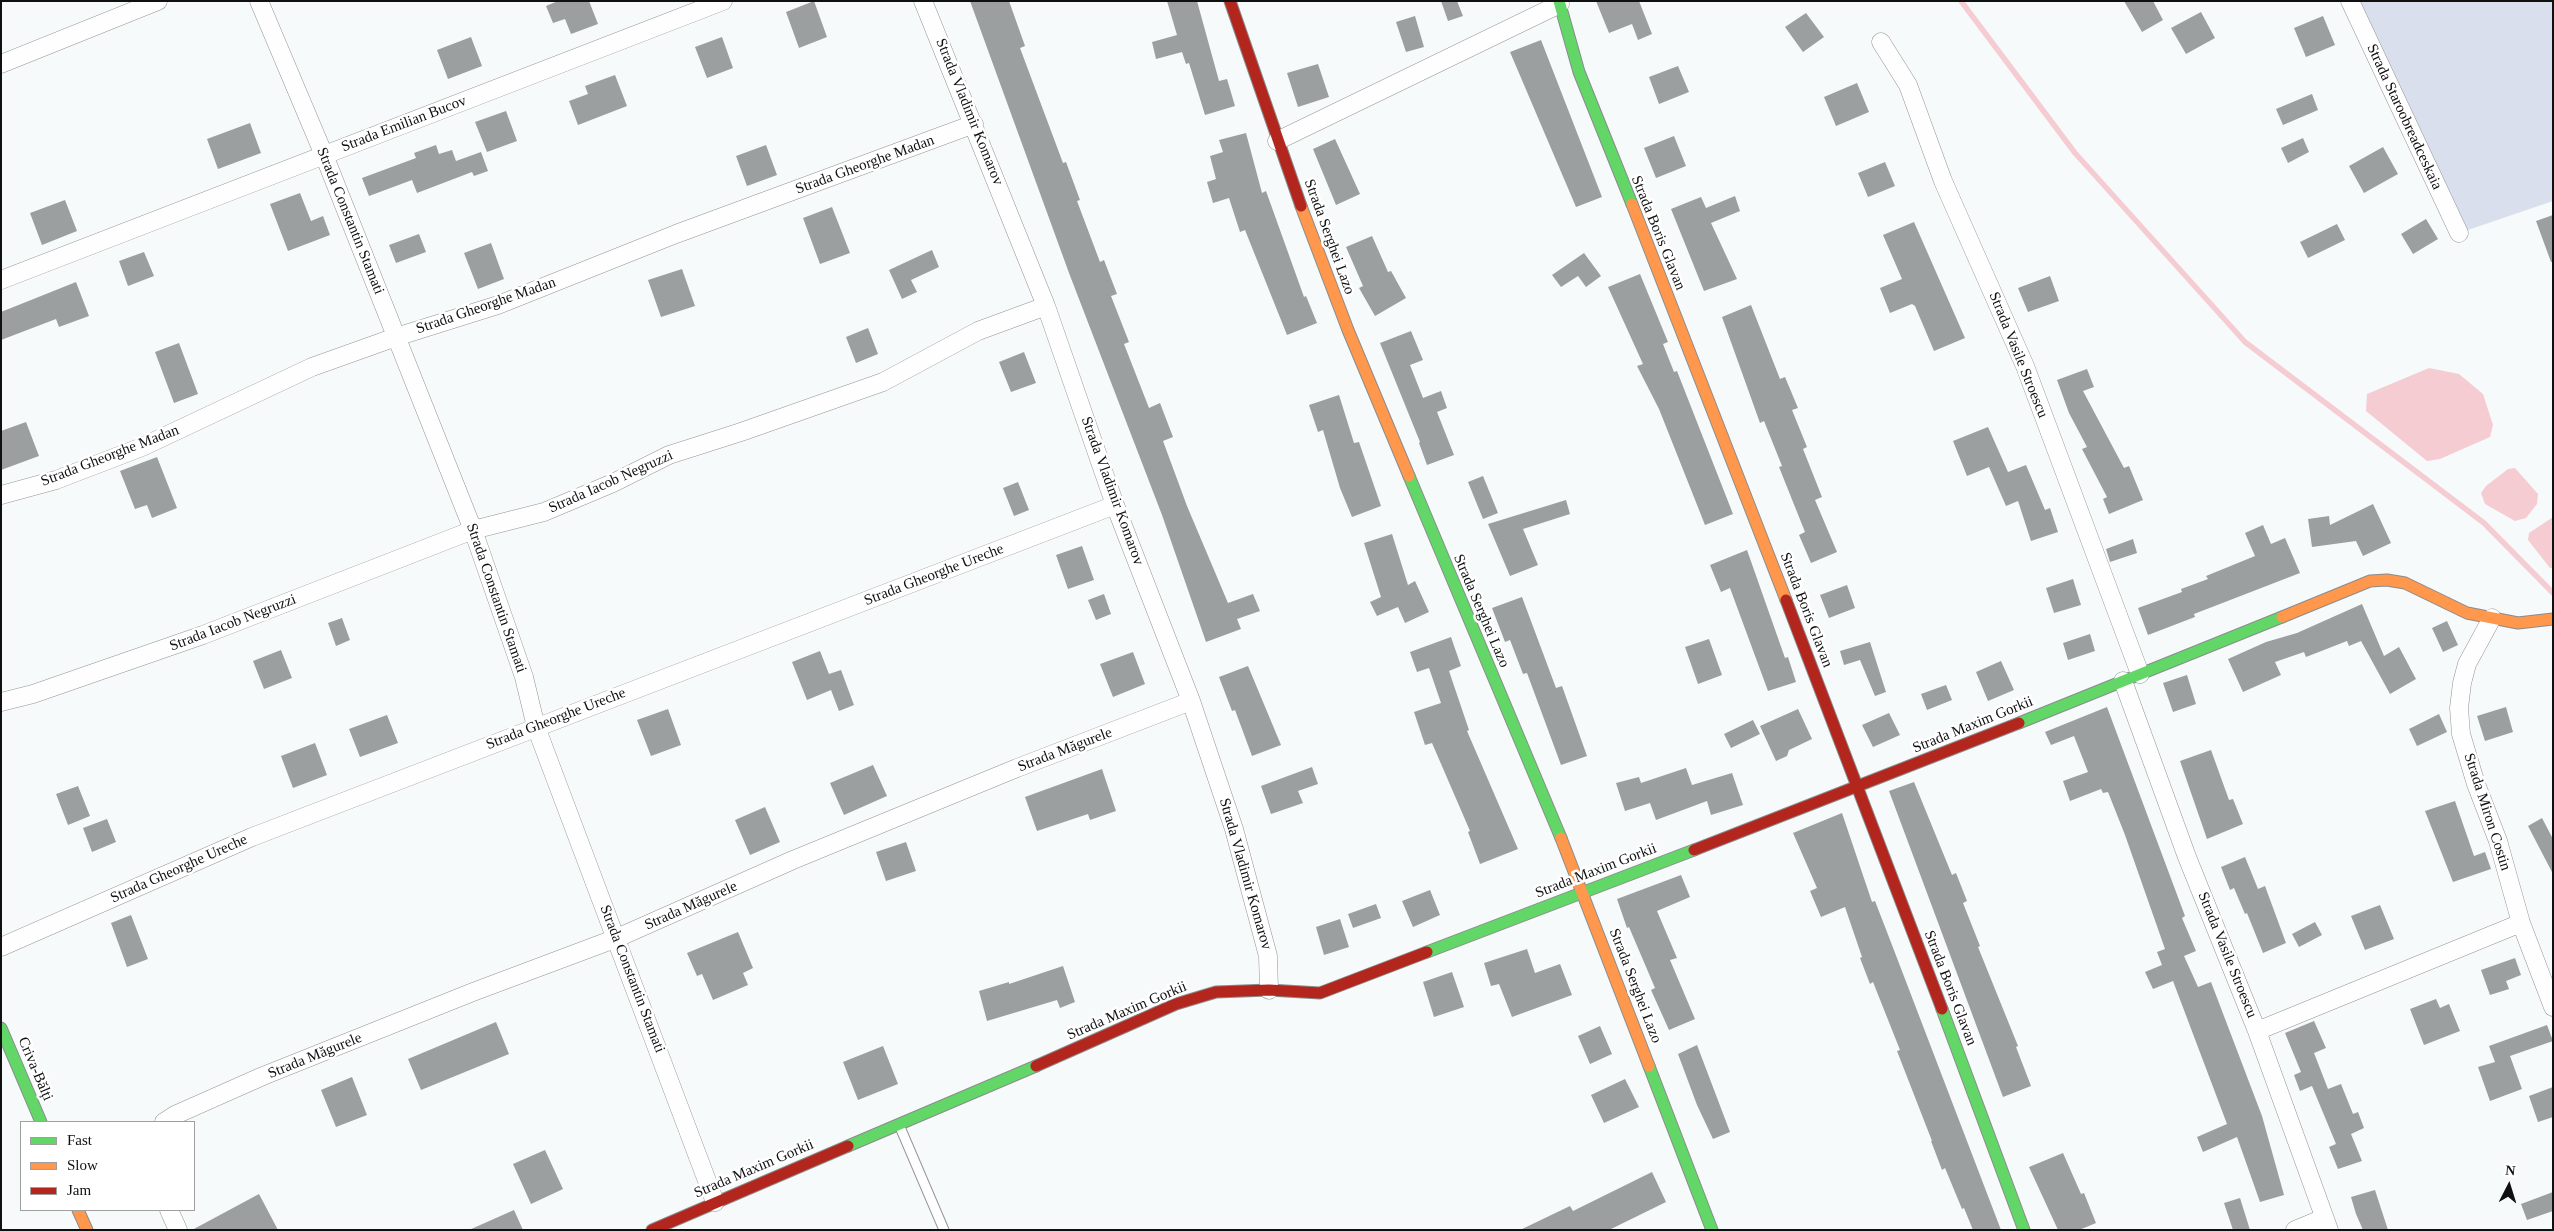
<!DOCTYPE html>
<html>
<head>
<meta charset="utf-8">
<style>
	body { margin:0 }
	#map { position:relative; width:2554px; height:1231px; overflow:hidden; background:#f6fafb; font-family:Georgia,serif }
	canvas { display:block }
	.frame { position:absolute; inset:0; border:2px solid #101010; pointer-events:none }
	.legend { position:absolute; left:20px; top:1121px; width:175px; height:90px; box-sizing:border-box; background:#fff; border:1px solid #9f9f9f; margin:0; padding:6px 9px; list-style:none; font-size:15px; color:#101010 }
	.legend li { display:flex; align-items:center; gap:10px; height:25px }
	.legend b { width:25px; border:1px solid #9f9f9f }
	.north { position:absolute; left:2484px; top:1161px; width:50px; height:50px; -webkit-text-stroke:4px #fff; paint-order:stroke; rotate:5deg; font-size:14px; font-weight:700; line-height:20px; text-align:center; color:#101010 }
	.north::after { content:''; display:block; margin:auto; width:18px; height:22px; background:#101010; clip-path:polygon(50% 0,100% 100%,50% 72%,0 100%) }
</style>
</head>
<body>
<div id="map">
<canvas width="2554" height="1231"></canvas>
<div class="frame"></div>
<ul class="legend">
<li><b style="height:6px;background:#63d668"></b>Fast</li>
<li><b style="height:6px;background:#ff974d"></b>Slow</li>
<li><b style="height:6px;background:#b3261e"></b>Jam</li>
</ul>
<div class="north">N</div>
</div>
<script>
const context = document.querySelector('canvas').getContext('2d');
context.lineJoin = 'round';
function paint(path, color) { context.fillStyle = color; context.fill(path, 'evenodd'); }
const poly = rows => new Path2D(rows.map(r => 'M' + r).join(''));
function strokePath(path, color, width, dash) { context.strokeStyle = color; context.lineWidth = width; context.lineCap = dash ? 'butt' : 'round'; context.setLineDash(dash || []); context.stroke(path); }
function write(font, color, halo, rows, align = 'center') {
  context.font = font + ' Georgia,serif'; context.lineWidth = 5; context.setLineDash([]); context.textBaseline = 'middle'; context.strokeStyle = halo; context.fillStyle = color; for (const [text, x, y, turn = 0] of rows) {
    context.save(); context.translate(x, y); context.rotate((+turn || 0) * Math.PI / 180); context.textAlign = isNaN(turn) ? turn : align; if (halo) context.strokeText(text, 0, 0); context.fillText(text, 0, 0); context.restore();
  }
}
paint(poly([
	[2357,1,2553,1,2553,201,2465,231]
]), '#dadfed');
paint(poly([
	[2429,368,2459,374,2483,394,2493,425,2490,437,2440,459,2427,461,2366,411,2367,394],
	[2515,468,2538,494,2537,504,2526,518,2515,521,2485,504,2481,493,2486,486,2508,469],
	[2553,517,2553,568,2550,568,2528,540,2529,533]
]), '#f5ccd2');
strokePath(poly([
	[1961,1,2075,153,2245,342,2484,523,2553,593]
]), '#f5ccd2', 5.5);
paint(poly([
	[558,1,589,1,598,24,571,34,565,19,553,23,546,6],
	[814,1,827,37,799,48,786,12],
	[970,1,1009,1,1025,46,1020,48,1063,163,1066,162,1080,200,1077,201,1100,262,1104,260,1117,294,1111,296,1129,342,1124,344,1149,408,1160,403,1173,437,1163,441,1187,506,1228,603,1253,594,1260,611,1237,619,1241,629,1206,642,1162,515,1069,273],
	[1167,1,1197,1,1219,81,1227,79,1235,106,1205,115,1189,63,1186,64,1182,52,1156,59,1152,42,1177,35],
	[1441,1,1457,1,1463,16,1448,21],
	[1596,1,1639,1,1652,34,1638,40,1632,24,1609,33],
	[2124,1,2153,1,2163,20,2142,32],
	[2201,12,2215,38,2186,54,2171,28],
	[1806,13,1824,37,1803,52,1785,27],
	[1415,16,1424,47,1406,52,1396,22],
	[2323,16,2335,45,2306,57,2294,28],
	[471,37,482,66,448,79,437,50],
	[722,37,733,68,707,78,695,47],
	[1541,40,1602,197,1576,207,1510,52],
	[1318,64,1329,97,1298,107,1287,73],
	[1678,66,1689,92,1659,104,1649,77],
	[615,75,627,106,578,125,569,101,588,94,585,86],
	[1857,83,1869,112,1836,126,1824,97],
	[2312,94,2318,110,2283,125,2276,109],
	[506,111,517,141,487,152,475,122],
	[250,123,261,153,218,169,207,139],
	[1246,133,1262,193,1266,191,1304,297,1306,296,1317,323,1287,335,1245,230,1240,232,1229,198,1213,203,1207,182,1216,179,1210,156,1223,152,1219,140],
	[1674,136,1686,166,1656,178,1644,148],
	[2303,138,2309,152,2288,163,2281,148],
	[1335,139,1360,194,1336,205,1313,149],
	[436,145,439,154,452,150,456,161,481,152,488,171,474,176,472,172,417,193,412,180,369,196,362,178,416,158,414,153],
	[766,145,777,175,747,186,736,156],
	[2383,147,2398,174,2364,193,2349,166],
	[1885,162,1895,186,1868,197,1858,173],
	[300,193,311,221,323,216,330,235,288,251,270,204],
	[1735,196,1740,211,1711,223,1737,279,1704,291,1671,209,1701,197,1706,208],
	[65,200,77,231,42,245,30,213],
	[832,207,850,253,820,264,803,218],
	[2553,215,2553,262,2551,262,2536,221],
	[2426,219,2438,239,2413,254,2401,234],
	[1914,222,1965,338,1934,351,1915,306,1912,304,1890,313,1880,288,1902,279,1883,235],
	[2337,224,2345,240,2308,258,2300,242],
	[419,234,426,252,396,263,389,245],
	[1372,236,1388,272,1391,271,1406,298,1375,316,1359,288,1363,286,1346,247],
	[491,243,504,279,478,289,464,253],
	[932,250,939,267,911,280,917,292,902,299,889,270],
	[144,252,154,276,128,286,119,261],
	[1584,253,1601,276,1586,287,1578,276,1561,287,1552,275],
	[682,269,695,306,661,317,648,280],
	[1640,274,1668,342,1663,344,1674,372,1677,371,1733,514,1705,525,1659,409,1637,366,1643,364,1608,287],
	[2050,276,2059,301,2028,312,2018,288],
	[76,282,89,316,59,327,56,319,1,340,1,312],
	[1751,305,1780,379,1785,377,1798,408,1792,410,1807,447,1803,449,1822,497,1815,500,1837,552,1811,563,1799,535,1805,532,1779,467,1782,466,1764,421,1760,423,1722,317],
	[868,328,878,354,856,363,846,337],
	[1411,331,1423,360,1410,365,1423,398,1441,391,1447,408,1437,412,1454,455,1427,465,1419,443,1420,442,1380,343],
	[179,343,198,394,174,403,155,352],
	[1024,352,1036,383,1011,392,999,362],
	[2087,369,2094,387,2083,391,2124,468,2129,466,2143,500,2109,514,2103,499,2107,497,2082,449,2087,447,2069,413,2057,380],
	[1339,395,1354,443,1359,442,1381,506,1352,517,1340,488,1323,430,1318,432,1309,405],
	[26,422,39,456,1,470,1,431],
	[1988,427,2008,472,2026,465,2045,510,2050,508,2058,532,2031,541,2018,501,2006,506,1989,467,1967,476,1953,441],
	[157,457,177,508,152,518,147,505,135,509,120,471],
	[1483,476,1498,513,1483,519,1468,482],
	[1018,482,1029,510,1014,516,1003,488],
	[1566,500,1570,514,1523,529,1538,565,1510,576,1488,524],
	[2373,504,2391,543,2363,556,2356,541,2312,547,2308,519,2329,516,2330,525],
	[2263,525,2271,544,2285,538,2300,573,2194,614,2195,617,2148,635,2138,608,2182,592,2181,589,2208,579,2206,576,2255,556,2245,533],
	[1392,534,1408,585,1415,581,1429,612,1405,623,1398,607,1377,616,1370,602,1381,597,1364,543],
	[2133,539,2137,553,2110,562,2106,549],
	[1082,546,1094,580,1068,589,1056,555],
	[1747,550,1785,658,1788,657,1796,682,1768,691,1730,588,1721,592,1710,565],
	[2073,579,2081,605,2054,613,2046,588],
	[1847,585,1855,608,1829,618,1820,595],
	[1104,594,1111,614,1096,620,1088,600],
	[1522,597,1556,688,1562,686,1587,756,1561,765,1527,673,1523,674,1510,640,1505,642,1492,608],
	[2362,604,2384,656,2399,647,2416,679,2390,694,2361,641,2349,646,2347,641,2306,657,2304,652,2275,662,2281,675,2243,692,2228,659,2266,642,2297,633],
	[342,618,350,640,336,646,328,623],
	[2447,621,2458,645,2443,652,2432,628],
	[2090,634,2095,651,2068,660,2063,643],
	[1451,637,1461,666,1449,671,1469,730,1467,731,1518,849,1480,864,1468,832,1470,831,1432,743,1425,745,1414,712,1441,703,1429,668,1417,672,1410,652],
	[1709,639,1722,675,1698,684,1685,647],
	[1870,642,1886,692,1875,696,1860,660,1844,665,1840,651],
	[281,650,292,678,264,689,253,661],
	[820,651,829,674,841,670,854,705,839,711,831,690,807,700,792,662],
	[1133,652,1145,684,1113,697,1100,664],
	[2001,661,2014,690,1988,701,1976,672],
	[1248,666,1281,745,1252,756,1235,710,1232,711,1219,677],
	[2187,675,2196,704,2173,712,2163,683],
	[1946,685,1952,700,1927,710,1921,694],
	[2107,707,2185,916,2182,918,2196,951,2184,956,2198,987,2211,982,2262,1116,2284,1195,2260,1202,2237,1137,2203,1152,2197,1137,2227,1124,2173,981,2153,989,2145,972,2162,965,2157,952,2165,949,2125,835,2108,792,2103,793,2101,789,2070,801,2063,781,2088,772,2074,736,2051,745,2045,732],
	[2506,707,2513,732,2485,741,2477,716],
	[668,709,681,745,651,756,637,720],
	[1798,709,1812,739,1789,750,1787,756,1776,761,1760,726],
	[1889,713,1900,735,1873,747,1862,725],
	[2439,714,2447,732,2417,746,2409,729],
	[387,715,398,743,360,757,349,729],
	[1753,720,1760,734,1731,748,1724,734],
	[315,743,327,775,293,788,281,756],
	[2211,750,2229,800,2233,799,2243,824,2207,839,2180,761],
	[873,765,887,796,844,815,830,783],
	[1312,767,1318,784,1298,791,1303,803,1271,814,1261,786],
	[1686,768,1692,785,1732,773,1743,805,1711,815,1707,801,1656,820,1650,803,1625,811,1616,783,1639,777,1641,783],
	[1102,769,1116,811,1090,820,1088,814,1037,831,1025,797],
	[1914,782,1952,875,1956,873,1967,901,1963,903,1980,946,1978,947,2018,1046,2016,1047,2031,1086,2003,1097,1889,791],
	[78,786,90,816,68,825,56,794],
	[2455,801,2474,856,2485,852,2491,869,2453,882,2425,811],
	[765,807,780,842,750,855,735,820],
	[1842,813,1872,902,1875,901,1892,945,2001,1230,1973,1230,1964,1208,1962,1209,1945,1168,1942,1170,1931,1141,1932,1141,1897,1051,1900,1050,1873,982,1870,984,1860,958,1862,957,1845,907,1821,917,1810,891,1817,888,1793,833],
	[2542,818,2553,839,2553,874,2528,826],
	[107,819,116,842,92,852,83,828],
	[906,842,916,871,886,881,876,852],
	[2245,857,2258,889,2265,886,2286,943,2263,953,2247,913,2245,914,2234,888,2230,890,2221,867],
	[1681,875,1690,897,1657,911,1677,958,1670,960,1695,1019,1669,1030,1651,990,1655,988,1629,927,1627,928,1617,899],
	[1430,890,1440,915,1413,927,1402,901],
	[1376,904,1381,918,1353,928,1348,914],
	[2380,905,2394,939,2365,950,2351,916],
	[131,915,148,959,127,967,111,923],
	[1340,919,1349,947,1324,955,1316,927],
	[2315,922,2322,935,2299,947,2292,934],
	[738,932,753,968,743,973,748,985,713,1000,702,974,697,976,687,953],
	[1527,949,1535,973,1560,964,1572,995,1512,1017,1499,984,1491,986,1484,963],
	[2515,958,2521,975,2506,981,2509,989,2490,995,2481,970],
	[1063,966,1075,1002,1060,1008,1057,1000,987,1021,979,991,1009,982,1009,984],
	[1452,972,1464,1007,1434,1017,1423,982],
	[2436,999,2440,1008,2449,1004,2460,1031,2424,1045,2410,1009],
	[2314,1021,2326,1048,2314,1053,2328,1089,2341,1084,2353,1114,2358,1112,2364,1128,2351,1134,2362,1161,2338,1169,2329,1147,2336,1144,2312,1086,2300,1091,2294,1075,2301,1072,2285,1033],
	[496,1022,509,1054,421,1090,408,1059],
	[2547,1025,2553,1041,2510,1056,2522,1089,2490,1101,2478,1067,2495,1062,2489,1046],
	[1600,1026,1612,1054,1590,1064,1578,1036],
	[1697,1045,1730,1132,1713,1139,1697,1105,1678,1054],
	[883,1046,898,1084,858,1100,843,1062],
	[352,1077,367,1115,336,1127,321,1090],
	[1625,1079,1639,1107,1604,1123,1591,1095],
	[2553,1087,2553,1117,2538,1122,2529,1096],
	[545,1150,563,1189,531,1204,513,1164],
	[2063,1153,2081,1194,2084,1193,2096,1223,2079,1230,2058,1230,2029,1167],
	[1652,1172,1666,1202,1609,1230,1520,1230,1570,1206,1573,1211],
	[2375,1190,2388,1230,2363,1230,2356,1214,2351,1197],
	[2553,1192,2553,1211,2527,1220,2521,1204],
	[259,1194,278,1230,192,1230],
	[2240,1198,2250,1230,2233,1230,2224,1203],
	[514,1210,523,1230,469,1230]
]), '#9b9f9f');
const lane = poly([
	[900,1127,944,1230]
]);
const street = poly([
	[259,1,324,155,473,530,524,677,536,727,715,1202],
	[923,1,1046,306,1115,505,1191,701,1234,829,1268,956,1269,990],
	[2350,1,2459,233],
	[1881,42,1908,85,1943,181,2025,366,2140,674],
	[1,64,158,1],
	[1277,141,1560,4],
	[1,280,723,1],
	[1,495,56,480,142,447,312,367,396,337,498,305,676,234,974,124],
	[2492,618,2467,664,2462,683,2459,708,2461,734,2476,784,2498,841,2521,923,2553,1007],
	[2123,681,2187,857,2257,1031,2329,1230],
	[1,702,33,694,203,635,473,530,544,512,613,483,669,455,741,432,883,382,978,331,1046,306],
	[1,947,252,837,1115,505],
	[2257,1031,2521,923],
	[164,1122,175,1115,263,1076,473,992,617,938,793,860,1017,768,1191,701],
	[169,1210,178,1230],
	[2295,1230,2324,1218]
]);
const fast = poly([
	[1559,1,1579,72,1632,204],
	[1409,476,1561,838],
	[2019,723,2282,617],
	[1427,952,1694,850],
	[1942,1009,2024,1230],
	[1,1028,41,1122],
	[1649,1066,1712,1230],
	[848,1146,1036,1066]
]);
const slow = poly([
	[1632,204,1786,600],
	[1301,206,1348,330,1409,476],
	[2282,617,2370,581,2387,580,2405,583,2467,613,2518,623,2553,619],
	[1561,838,1649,1066],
	[78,1210,87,1230]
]);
const jam = poly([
	[1230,1,1301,206],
	[1786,600,1942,1009],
	[1694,850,2019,723],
	[1036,1066,1176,1004,1216,992,1269,990,1320,993,1427,952],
	[652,1230,848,1146]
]);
strokePath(lane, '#949596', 11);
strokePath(street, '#949596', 19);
strokePath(fast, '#8a8c8c', 13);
strokePath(slow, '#8a8c8c', 13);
strokePath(jam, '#8a8c8c', 13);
strokePath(lane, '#fefefe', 9);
strokePath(street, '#fefefe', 18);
strokePath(fast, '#63d668', 11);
strokePath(slow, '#ff974d', 11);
strokePath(jam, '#b3261e', 11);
write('15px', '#101010', '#fff', [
	["Strada Vladimir Komarov",969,112,68],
	["Strada Staroobreadceskaia",2404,117,65],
	["Strada Emilian Bucov",404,124,-21],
	["Strada Gheorghe Madan",865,165,-20],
	["Strada Constantin Stamati",350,221,68],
	["Strada Boris Glavan",1658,233,68],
	["Strada Serghei Lazo",1329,237,70],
	["Strada Gheorghe Madan",486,306,-19],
	["Strada Vasile Stroescu",2018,355,68],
	["Strada Gheorghe Madan",110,456,-21],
	["Strada Iacob Negruzzi",611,482,-24],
	["Strada Vladimir Komarov",1112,491,70],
	["Strada Gheorghe Ureche",934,575,-21],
	["Strada Constantin Stamati",496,598,71],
	["Strada Boris Glavan",1806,610,69],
	["Strada Serghei Lazo",1481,611,67],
	["Strada Iacob Negruzzi",233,623,-21],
	["Strada Gheorghe Ureche",556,719,-21],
	["Strada Maxim Gorkii",1973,725,-22],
	["Strada Măgurele",1065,750,-21],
	["Strada Miron Costin",2487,812,72],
	["Strada Gheorghe Ureche",179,869,-24],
	["Strada Maxim Gorkii",1596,871,-21],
	["Strada Vladimir Komarov",1245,874,74],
	["Strada Măgurele",691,906,-24],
	["Strada Vasile Stroescu",2227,955,68],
	["Strada Constantin Stamati",632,979,69],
	["Strada Serghei Lazo",1635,986,69],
	["Strada Boris Glavan",1950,988,69],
	["Strada Maxim Gorkii",1127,1011,-23],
	["Strada Măgurele",315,1056,-22],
	["Criva-Bălți",35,1069,67],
	["Strada Maxim Gorkii",754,1169,-23]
]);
</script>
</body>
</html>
